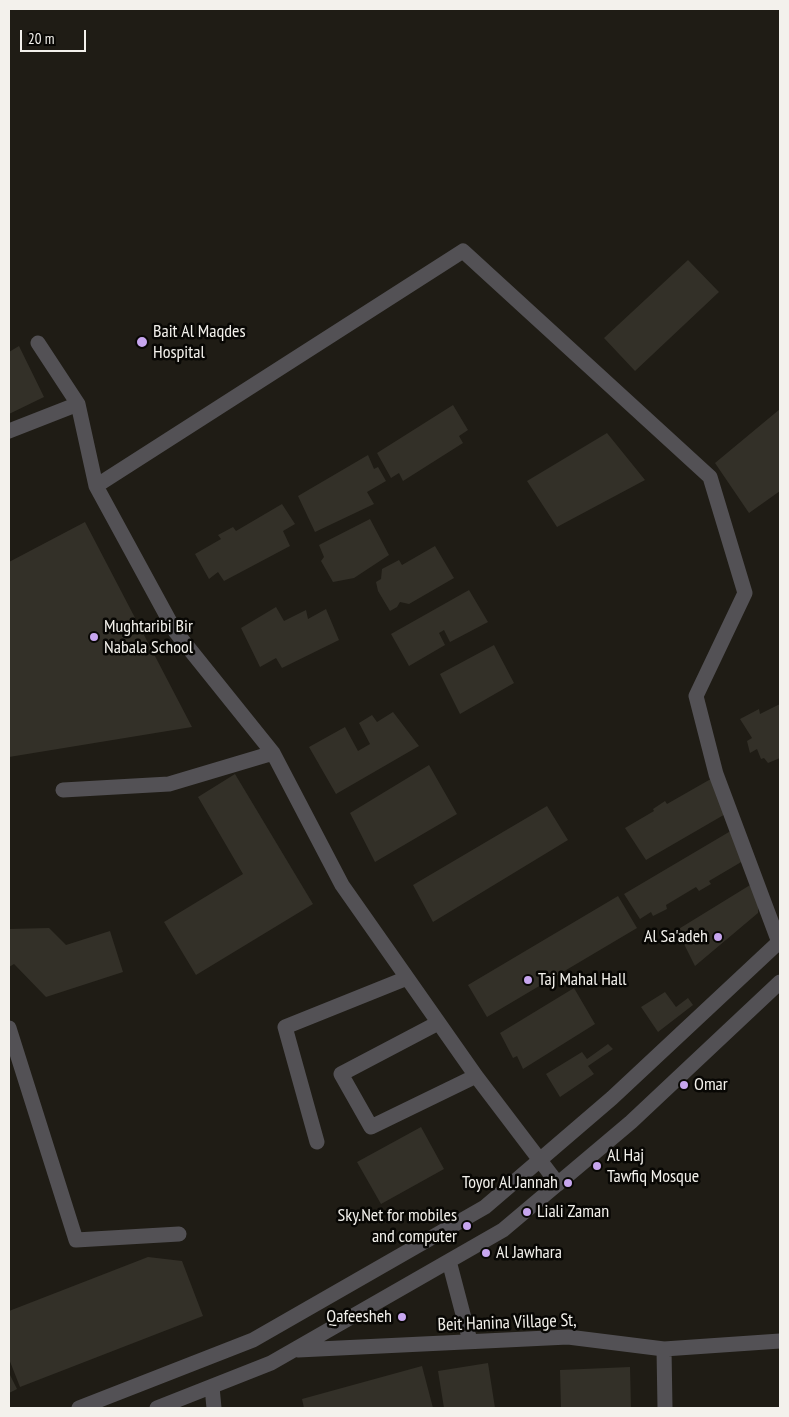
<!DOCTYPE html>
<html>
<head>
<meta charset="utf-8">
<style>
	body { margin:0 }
	#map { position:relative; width:789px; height:1417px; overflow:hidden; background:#1f1c15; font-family:"PT Sans Narrow",sans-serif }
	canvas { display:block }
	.frame { position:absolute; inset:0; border:10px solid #f3f1ec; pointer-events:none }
	.scale { position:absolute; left:20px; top:30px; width:66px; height:22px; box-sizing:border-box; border:2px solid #f3f1ec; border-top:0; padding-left:6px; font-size:15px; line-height:18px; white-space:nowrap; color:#f3f1ec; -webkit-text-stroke:4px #080704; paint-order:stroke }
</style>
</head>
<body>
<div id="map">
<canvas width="789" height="1417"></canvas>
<div class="frame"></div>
<div class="scale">20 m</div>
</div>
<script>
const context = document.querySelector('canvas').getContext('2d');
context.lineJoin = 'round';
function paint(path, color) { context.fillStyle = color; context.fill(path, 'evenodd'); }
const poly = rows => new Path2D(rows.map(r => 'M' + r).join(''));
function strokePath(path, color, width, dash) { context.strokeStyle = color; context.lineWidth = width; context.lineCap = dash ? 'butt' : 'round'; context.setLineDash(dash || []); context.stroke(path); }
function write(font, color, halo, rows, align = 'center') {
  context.font = font + ' "PT Sans Narrow",sans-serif'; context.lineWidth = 5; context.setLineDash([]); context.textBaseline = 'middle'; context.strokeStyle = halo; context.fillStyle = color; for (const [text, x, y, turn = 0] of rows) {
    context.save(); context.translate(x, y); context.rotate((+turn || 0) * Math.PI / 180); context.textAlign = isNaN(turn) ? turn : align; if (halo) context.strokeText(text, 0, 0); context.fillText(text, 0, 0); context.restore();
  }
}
paint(poly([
	[688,260,719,292,635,371,604,338],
	[19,346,44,397,9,414,9,352],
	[453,405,468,430,459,436,463,443,403,481,399,473,391,478,377,453],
	[780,409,780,491,749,513,715,463],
	[607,433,645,480,557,527,527,481],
	[368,455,374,469,378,467,386,481,367,492,374,504,315,532,298,496],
	[282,504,295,524,283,531,290,546,224,581,218,572,209,579,195,554,221,539,218,535,233,527,236,531],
	[370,519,389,555,354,578,333,582,321,561,324,557,319,545],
	[85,522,192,727,9,757,9,562],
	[435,546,454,578,409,604,400,602,397,607,390,611,378,591,376,582,381,579,382,569,399,560,402,565],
	[469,590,488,622,450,642,444,630,439,633,445,645,409,666,391,634],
	[276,607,284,621,306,610,308,619,326,609,339,640,282,668,276,658,260,667,241,628],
	[494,645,514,683,460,714,440,674],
	[780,704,780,758,768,763,764,758,761,759,757,749,750,753,747,741,752,738,740,719,759,709,760,714],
	[393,712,419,746,336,794,309,747,345,727,358,751,370,744,359,723,372,715,377,722],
	[429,765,457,814,375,862,350,813],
	[235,774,313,904,196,975,164,922,243,874,198,797],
	[716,776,734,809,646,860,625,828,654,811,653,809,665,801,667,804],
	[547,806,568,840,433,922,413,885],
	[734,829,748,858,709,881,711,884,699,891,696,887,666,905,667,909,653,916,651,912,640,919,624,894],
	[755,882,759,900,758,913,695,966,677,930],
	[618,896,637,928,487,1017,468,985],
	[49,928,66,945,110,931,123,972,46,997,14,964,9,967,9,929],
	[574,988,595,1024,523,1069,517,1056,513,1058,500,1033],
	[665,992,676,1007,688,998,693,1005,658,1032,641,1007],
	[608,1044,613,1049,588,1066,594,1074,560,1097,546,1074,582,1052,587,1059],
	[421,1127,444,1169,381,1204,357,1162],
	[148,1257,182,1261,203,1316,20,1387,9,1359,9,1311],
	[488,1363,495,1408,444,1408,438,1371],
	[422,1366,433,1408,304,1408,302,1399],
	[630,1367,631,1408,561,1408,560,1370],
	[9,1373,17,1389,9,1393]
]), '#333028');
strokePath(poly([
	[38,343,78,404,96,486,463,251,710,477,745,593,696,696,716,774,780,945],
	[9,431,78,404],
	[96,486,175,631,273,753,342,885,476,1076,558,1184],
	[63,790,169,784,273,753],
	[438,1023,341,1074,371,1127,476,1076],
	[9,1028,76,1240,179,1234],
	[317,1142,285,1027,407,978],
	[449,1261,470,1341],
	[664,1349,665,1408],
	[298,1350,568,1337,664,1349,780,1341],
	[212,1387,214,1408],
	[79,1408,253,1340,485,1207,612,1098,780,941],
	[157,1408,271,1363,503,1230,631,1122,780,982]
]), '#535155', 15);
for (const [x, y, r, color] of [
	[142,342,6,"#c7a6ef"],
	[94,637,5,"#c7a6ef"],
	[718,937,5,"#c7a6ef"],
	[528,980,5,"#c7a6ef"],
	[684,1085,5,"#c7a6ef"],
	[597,1166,5,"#c7a6ef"],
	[568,1183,5,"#c7a6ef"],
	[527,1212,5,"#c7a6ef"],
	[467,1226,5,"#c7a6ef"],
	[486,1253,5,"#c7a6ef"],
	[402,1317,5,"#c7a6ef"]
]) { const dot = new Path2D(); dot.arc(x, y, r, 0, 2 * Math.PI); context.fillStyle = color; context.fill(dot); strokePath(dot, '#080704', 2); }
write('18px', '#f3f1ec', '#080704', [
	["Bait Al Maqdes",153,332],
	["Hospital",153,353],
	["Mughtaribi Bir",104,627],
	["Nabala School",104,648],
	["Al Sa'adeh",708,937,"right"],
	["Taj Mahal Hall",538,980],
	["Omar",694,1085],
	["Al Haj",607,1156],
	["Tawfiq Mosque",607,1177],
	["Toyor Al Jannah",558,1183,"right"],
	["Liali Zaman",537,1212],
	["Sky.Net for mobiles",457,1216,"right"],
	["and computer",457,1237,"right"],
	["Al Jawhara",496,1253],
	["Qafeesheh",392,1317,"right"]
], 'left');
write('18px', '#f3f1ec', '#080704', [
	["Beit Hanina Village St,",507,1323,-2]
]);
</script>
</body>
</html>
